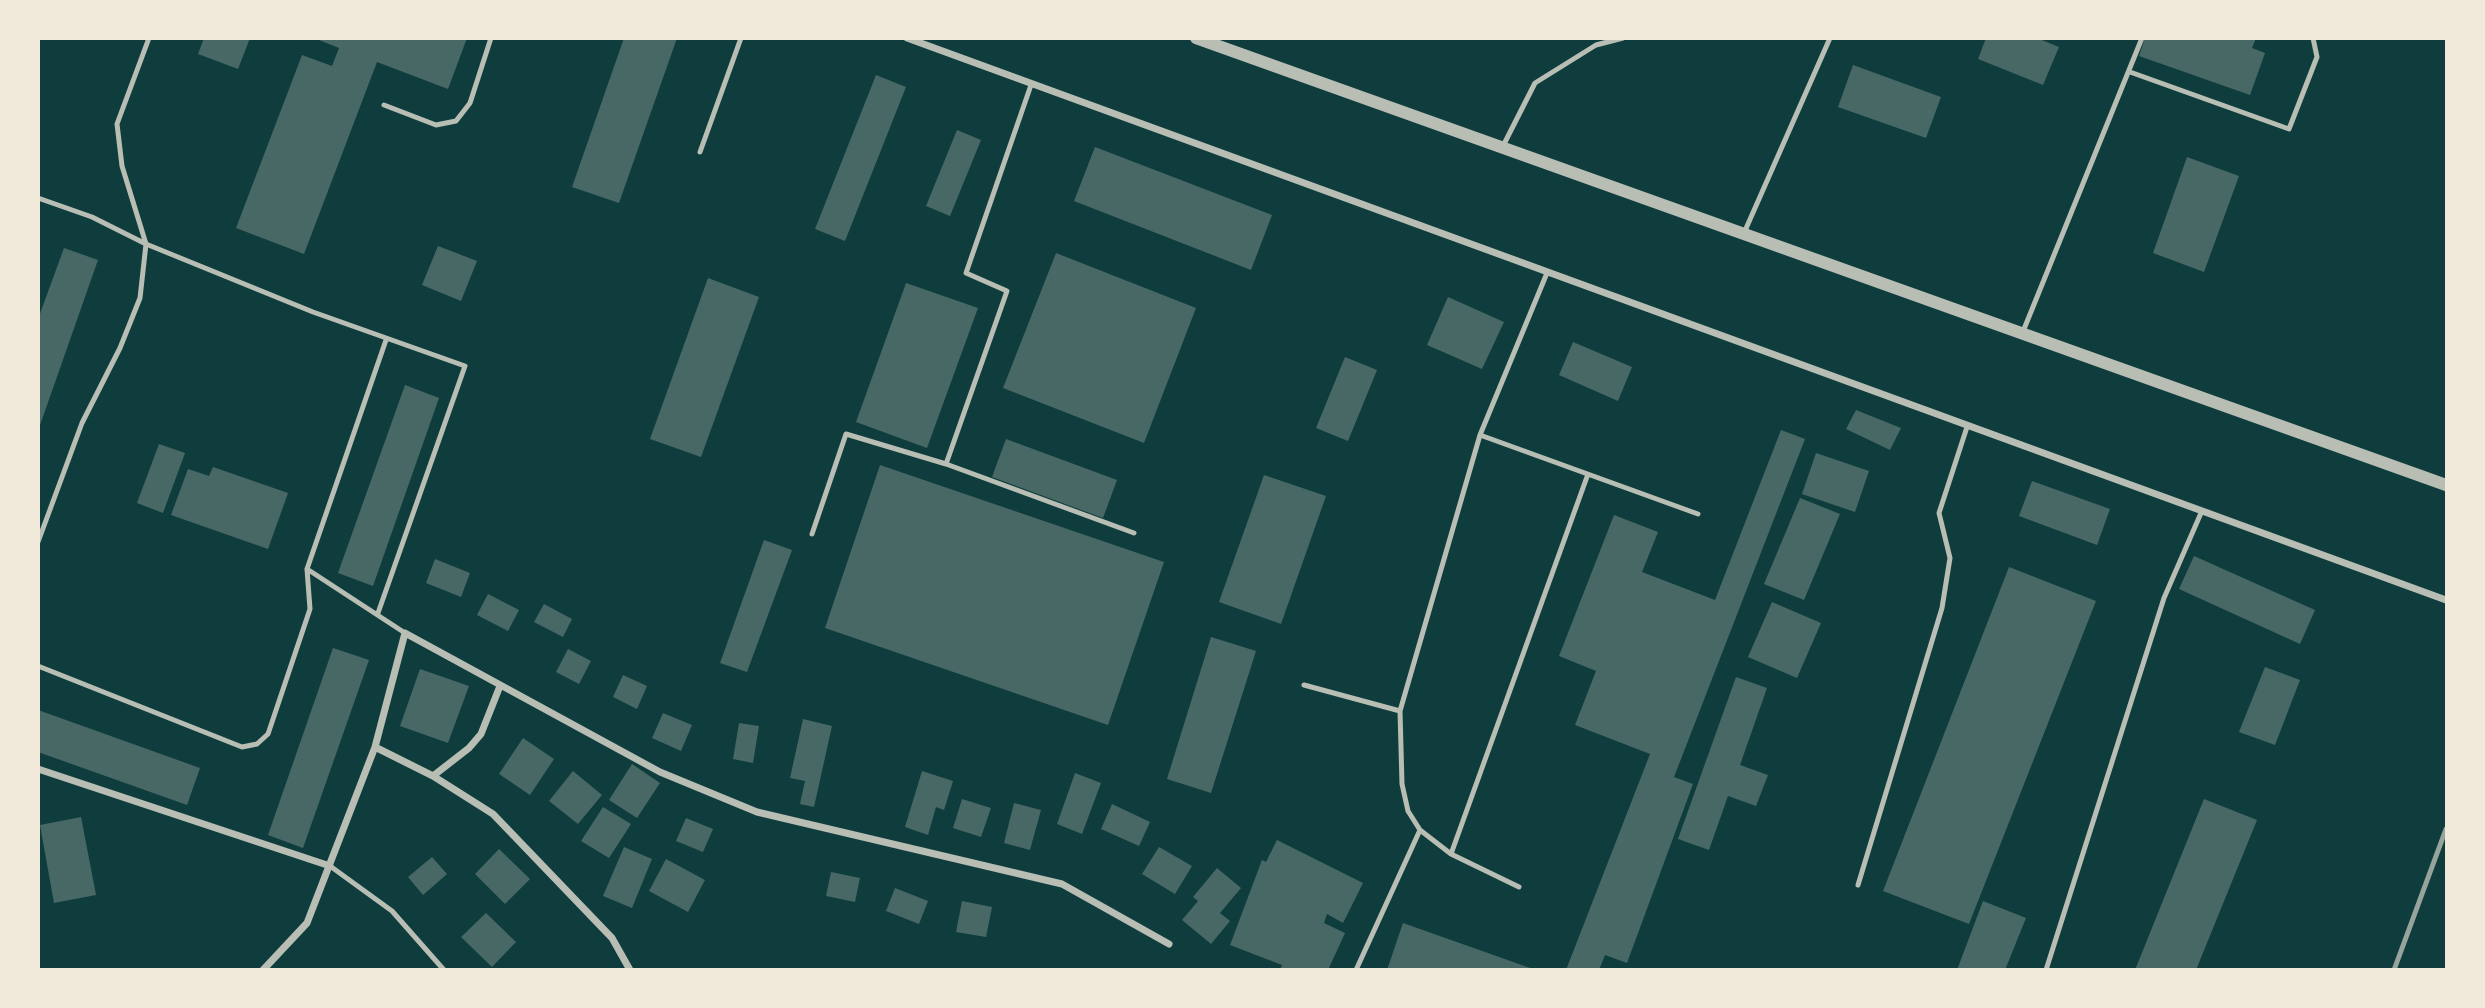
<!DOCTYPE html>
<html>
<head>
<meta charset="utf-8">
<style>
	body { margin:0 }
	#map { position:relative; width:2485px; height:1008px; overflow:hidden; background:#0f3d3e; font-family:Ubuntu,sans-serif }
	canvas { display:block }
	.frame { position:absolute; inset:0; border:40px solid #f1e9da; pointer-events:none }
</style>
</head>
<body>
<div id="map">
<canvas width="2485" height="1008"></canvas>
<div class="frame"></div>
</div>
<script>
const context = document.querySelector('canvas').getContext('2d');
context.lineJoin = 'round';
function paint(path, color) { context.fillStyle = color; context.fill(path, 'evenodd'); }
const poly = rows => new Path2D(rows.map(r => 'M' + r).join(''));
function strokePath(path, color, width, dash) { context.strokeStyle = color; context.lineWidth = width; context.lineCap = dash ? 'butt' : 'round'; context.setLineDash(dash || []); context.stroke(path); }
paint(poly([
	[204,38,250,38,238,69,198,54],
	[314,38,467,38,448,89,377,62,304,254,236,228,302,55,332,66,339,48],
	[624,38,677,38,619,203,572,187],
	[1986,38,2037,38,2059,47,2043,85,1978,59],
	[2145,38,2256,38,2252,48,2265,53,2250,95,2139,56],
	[1853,65,1941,97,1926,138,1838,107],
	[876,75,906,87,845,241,815,229],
	[957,130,981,140,950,216,926,206],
	[1095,147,1272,215,1251,270,1074,201],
	[2187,157,2239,176,2204,272,2153,253],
	[438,246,477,261,461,301,422,285],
	[64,248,98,260,39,428,38,319],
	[1056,253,1196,308,1144,443,1003,388],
	[708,278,759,297,701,457,650,439],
	[906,283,978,308,927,448,856,422],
	[1448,297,1504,322,1482,369,1427,345],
	[1573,342,1632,367,1618,401,1559,375],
	[1345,357,1377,370,1348,441,1316,428],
	[405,385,439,398,373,586,338,573],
	[1856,410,1901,428,1890,450,1846,429],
	[1781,430,1805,439,1674,777,1693,784,1627,963,1605,955,1599,970,1566,970,1650,754,1575,725,1596,671,1559,656,1614,515,1658,532,1642,572,1715,600],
	[1006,439,1117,480,1103,518,992,477],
	[159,444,185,453,163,513,137,503],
	[1816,453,1869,471,1855,512,1802,494],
	[880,465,1164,562,1108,725,825,628],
	[213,467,288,493,268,549,171,515,188,469,209,476],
	[1264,475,1326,496,1281,624,1219,602],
	[2032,481,2110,509,2097,545,2019,516],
	[1800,498,1840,514,1804,600,1764,584],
	[764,540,792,550,747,672,720,663],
	[2194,556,2315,610,2300,644,2179,589],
	[435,559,470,573,461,597,426,583],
	[2009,567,2096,601,1969,924,1883,891],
	[488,594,519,610,508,631,477,615],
	[1772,602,1821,623,1797,678,1748,657],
	[544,604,572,619,563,637,534,622],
	[1211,637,1256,651,1211,793,1167,779],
	[333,648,369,660,303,848,268,835],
	[568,649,591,661,579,684,556,672],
	[2265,667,2300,680,2275,745,2239,732],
	[420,669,469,686,448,743,400,726],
	[623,675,647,686,637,709,613,697],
	[1736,677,1767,688,1740,765,1768,775,1756,806,1728,796,1709,850,1678,839],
	[38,710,200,768,187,805,38,752],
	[663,713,692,725,681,751,652,738],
	[803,719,832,726,814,807,800,804,805,781,790,778],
	[739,723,759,726,753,763,733,759],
	[523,738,554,759,530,795,499,774],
	[632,764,660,783,637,818,609,800],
	[573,771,602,795,578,824,549,801],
	[922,771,953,781,944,810,936,807,928,835,905,827],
	[1075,773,1101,783,1082,834,1057,824],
	[962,799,991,808,981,837,953,828],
	[2204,799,2257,820,2196,970,2135,970],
	[1014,803,1041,810,1030,850,1004,843],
	[1112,804,1150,822,1139,846,1101,829],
	[603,807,631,824,609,858,581,841],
	[81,817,96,895,54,903,40,825],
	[686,818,713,829,703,852,676,841],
	[1277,840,1363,883,1343,923,1327,914,1324,923,1345,933,1328,970,1280,970,1282,965,1230,945,1262,860,1266,862],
	[624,847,652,859,632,908,603,896],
	[1159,847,1192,866,1175,894,1142,874],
	[499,849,530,879,505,904,475,874],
	[432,857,447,874,423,895,408,877],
	[666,859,705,880,688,912,649,891],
	[1217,868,1241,888,1220,913,1230,921,1211,944,1182,920,1198,901,1193,897],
	[831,872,860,878,855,902,826,896],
	[895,888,928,901,919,924,886,911],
	[962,901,992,907,986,937,956,932],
	[1983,901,2026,918,2005,970,1957,970],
	[486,913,516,942,492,967,461,937],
	[1403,923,1533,969,1533,970,1387,970]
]), '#486865');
strokePath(poly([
	[2130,72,2289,129,2317,57,2313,38],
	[1031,85,966,273,1007,291,946,464,1134,533],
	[384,105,436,125,456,121,470,103,491,38],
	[1502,148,1535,83,1596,45,1623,38],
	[700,152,741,38],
	[38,198,92,217,146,244,313,312,465,366,378,613],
	[1744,233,1830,38],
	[2022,334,2142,38],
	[1480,435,1698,514],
	[812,534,846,434,946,464],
	[38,542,82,423,120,348,140,298,146,244,122,166,117,124,149,38],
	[307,569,405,633],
	[38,666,242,747,257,744,268,734,310,609,307,569,386,340],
	[1304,685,1400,711,1480,435,1547,273],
	[1400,711,1402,784,1408,811,1420,830,1451,854,1519,887],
	[1451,854,1588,474],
	[330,866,392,911,444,970],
	[1858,885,1942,608,1950,558,1939,513,1967,427],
	[1356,970,1420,830],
	[2046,970,2164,598,2201,513]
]), '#b8beb3', 5);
strokePath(poly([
	[907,38,2446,600],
	[500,686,481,734,469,748,433,776,493,814,612,938,630,970],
	[375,747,433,776],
	[38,769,330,866],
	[263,970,307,923,375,747,405,633,660,772,757,812,1062,884,1169,944]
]), '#b8beb3', 7);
strokePath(poly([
	[1196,38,2446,485]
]), '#b8beb3', 12);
strokePath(poly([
	[2394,970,2446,829]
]), '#97a49c', 5);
</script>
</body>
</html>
